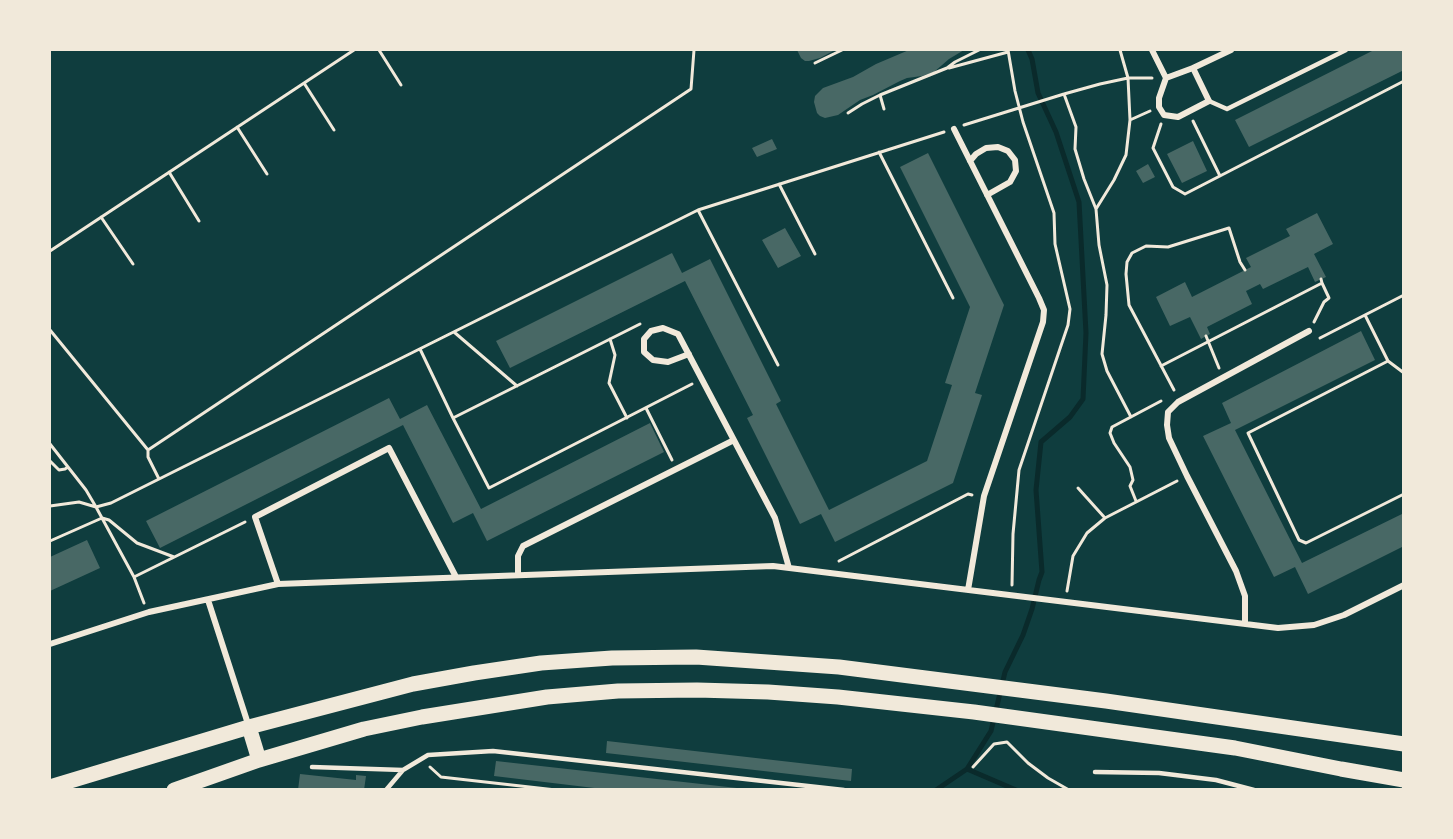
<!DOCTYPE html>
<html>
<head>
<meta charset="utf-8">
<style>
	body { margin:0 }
	#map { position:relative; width:1453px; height:839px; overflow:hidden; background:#0f3d3e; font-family:"Libre Baskerville",serif }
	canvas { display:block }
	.frame { position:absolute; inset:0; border:51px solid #f1e9da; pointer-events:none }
</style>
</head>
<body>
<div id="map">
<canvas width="1453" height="839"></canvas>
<div class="frame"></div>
</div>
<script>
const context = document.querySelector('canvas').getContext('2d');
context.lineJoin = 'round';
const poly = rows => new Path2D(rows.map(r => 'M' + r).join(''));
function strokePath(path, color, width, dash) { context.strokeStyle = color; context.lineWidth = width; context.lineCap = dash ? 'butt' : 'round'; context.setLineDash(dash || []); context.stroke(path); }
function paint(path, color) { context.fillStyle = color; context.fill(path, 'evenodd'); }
strokePath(poly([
	[967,769,991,731,1005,672,1023,635,1032,609,1039,580,1042,572,1036,490,1041,442,1070,417,1083,399,1086,333,1079,202,1056,132,1038,93,1032,59,1028,50],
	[936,790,967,769,1016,790]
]), '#0a2a2b', 5);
paint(poly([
	[797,50,835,50,820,58,809,61,805,61,801,58],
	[909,50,964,50,949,59,934,72,922,76,907,78,900,81,873,95,860,100,838,115,825,118,820,116,817,113,814,102,815,96,823,88,853,77,876,64],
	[1374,50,1404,50,1404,70,1249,147,1235,120],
	[772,139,777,149,757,157,752,148],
	[1193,141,1207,171,1182,183,1167,154],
	[928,153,1004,305,975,393,982,395,953,483,835,542,821,514,800,524,747,418,753,415,685,281,510,368,496,341,672,253,682,273,710,259,781,401,776,404,829,510,927,461,952,385,945,383,970,307,900,167],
	[1148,164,1155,177,1143,183,1136,171],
	[1317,213,1333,244,1314,254,1326,277,1315,282,1308,267,1263,289,1260,284,1246,291,1252,304,1207,327,1210,334,1201,339,1190,317,1170,326,1156,297,1185,282,1192,297,1251,267,1246,258,1290,236,1286,229],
	[785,228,801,256,778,268,762,240],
	[1361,331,1375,360,1235,430,1302,563,1404,513,1404,546,1308,594,1295,567,1274,577,1203,436,1231,423,1222,403],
	[389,398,400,419,427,405,481,509,650,423,664,452,487,541,473,513,453,523,403,425,160,548,146,521],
	[87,540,100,568,50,591,50,557],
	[607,741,852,769,851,781,606,753],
	[496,761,737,788,737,790,611,790,494,776],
	[300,774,356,780,356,775,366,776,364,790,298,790]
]), '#486865');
strokePath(poly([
	[379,50,401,85],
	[1008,50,1015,91,1023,122,1054,213,1055,244,1070,309,1068,325,1019,470,1013,534,1012,585],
	[1120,50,1128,78,1130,120,1126,155,1114,180,1096,209,1099,245,1107,285,1106,315,1102,354,1107,371,1131,417],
	[815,63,842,50],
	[949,68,1008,52],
	[304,83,334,130],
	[1064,94,1076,127,1075,149,1084,179,1096,209],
	[880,95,884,109],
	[848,113,862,104,880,95,947,68,955,62,979,50],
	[1130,120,1150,111],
	[1193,121,1220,176],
	[1161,124,1153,148,1173,187,1185,194,1404,81],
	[964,125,1064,94,1100,84,1128,78,1152,78],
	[237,127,267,174],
	[879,152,953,298],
	[169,172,199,221],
	[779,184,815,254],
	[698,210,778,365],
	[101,217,133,264],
	[50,251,354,50],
	[1365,315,1388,361,1248,433,1299,540,1306,543,1404,494],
	[1314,322,1324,302,1329,298,1322,283],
	[50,330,148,450],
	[454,332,517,386],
	[1206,336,1219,368],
	[1320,338,1404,295],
	[610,339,615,355,609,383,627,418],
	[420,349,453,418,489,488,692,384],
	[1388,361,1404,373],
	[1161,366,1322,283,1321,279],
	[1174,390,1129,305,1126,274,1127,262,1132,253,1146,246,1168,247,1229,228,1240,262,1245,270],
	[646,408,672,460],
	[453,418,640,324],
	[50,444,86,490,96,507,134,577,144,603],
	[50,461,59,470,65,469,68,467],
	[159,479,148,457,148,450,691,89,694,50],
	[1078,488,1105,518],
	[1136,501,1130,486,1133,480,1130,467,1114,443,1110,433,1112,427,1161,401],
	[50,506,79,502,96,507,111,503,698,210,944,132],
	[50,541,102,518,109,520,137,543,174,557],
	[839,561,968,494,972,495],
	[134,577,245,522],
	[1067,591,1073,556,1087,533,1105,518,1177,481],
	[430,767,441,777,556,790],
	[973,767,994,744,1007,742,1028,763,1048,778,1069,790]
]), '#f1e9da', 3);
strokePath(poly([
	[1209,101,1227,109,1346,50],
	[312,767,403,770],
	[1095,772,1159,773,1216,780,1254,790],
	[386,790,403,770,428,755,493,751,844,790]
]), '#f1e9da', 4.5);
strokePath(poly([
	[1152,50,1166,78,1159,98,1159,107,1164,115,1178,117,1209,101,1193,68],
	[1166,78,1193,68,1231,50],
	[954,129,1039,298,1044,310,1043,322,984,496,968,590],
	[970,161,976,154,986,148,998,147,1008,151,1015,160,1016,171,1010,182,987,195],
	[689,354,668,362,653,360,644,352,644,339,651,331,663,328,678,334,775,518,789,568],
	[518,575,518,556,523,546,734,440],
	[278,584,255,517,389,448,456,577],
	[208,600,249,727],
	[1245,624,1245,596,1236,571,1187,476,1169,438,1167,425,1168,412,1178,402,1309,331],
	[50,644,149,612,278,584,773,566,1278,628,1314,625,1344,615,1404,585]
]), '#f1e9da', 6);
strokePath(poly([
	[249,727,259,760],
	[50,787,249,727,413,684,474,673,541,663,612,658,696,657,839,667,1106,701,1404,744],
	[174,790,259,760,364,729,422,717,547,697,618,691,697,690,768,692,838,697,974,712,1235,748,1341,769,1404,780]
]), '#f1e9da', 15);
</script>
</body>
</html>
